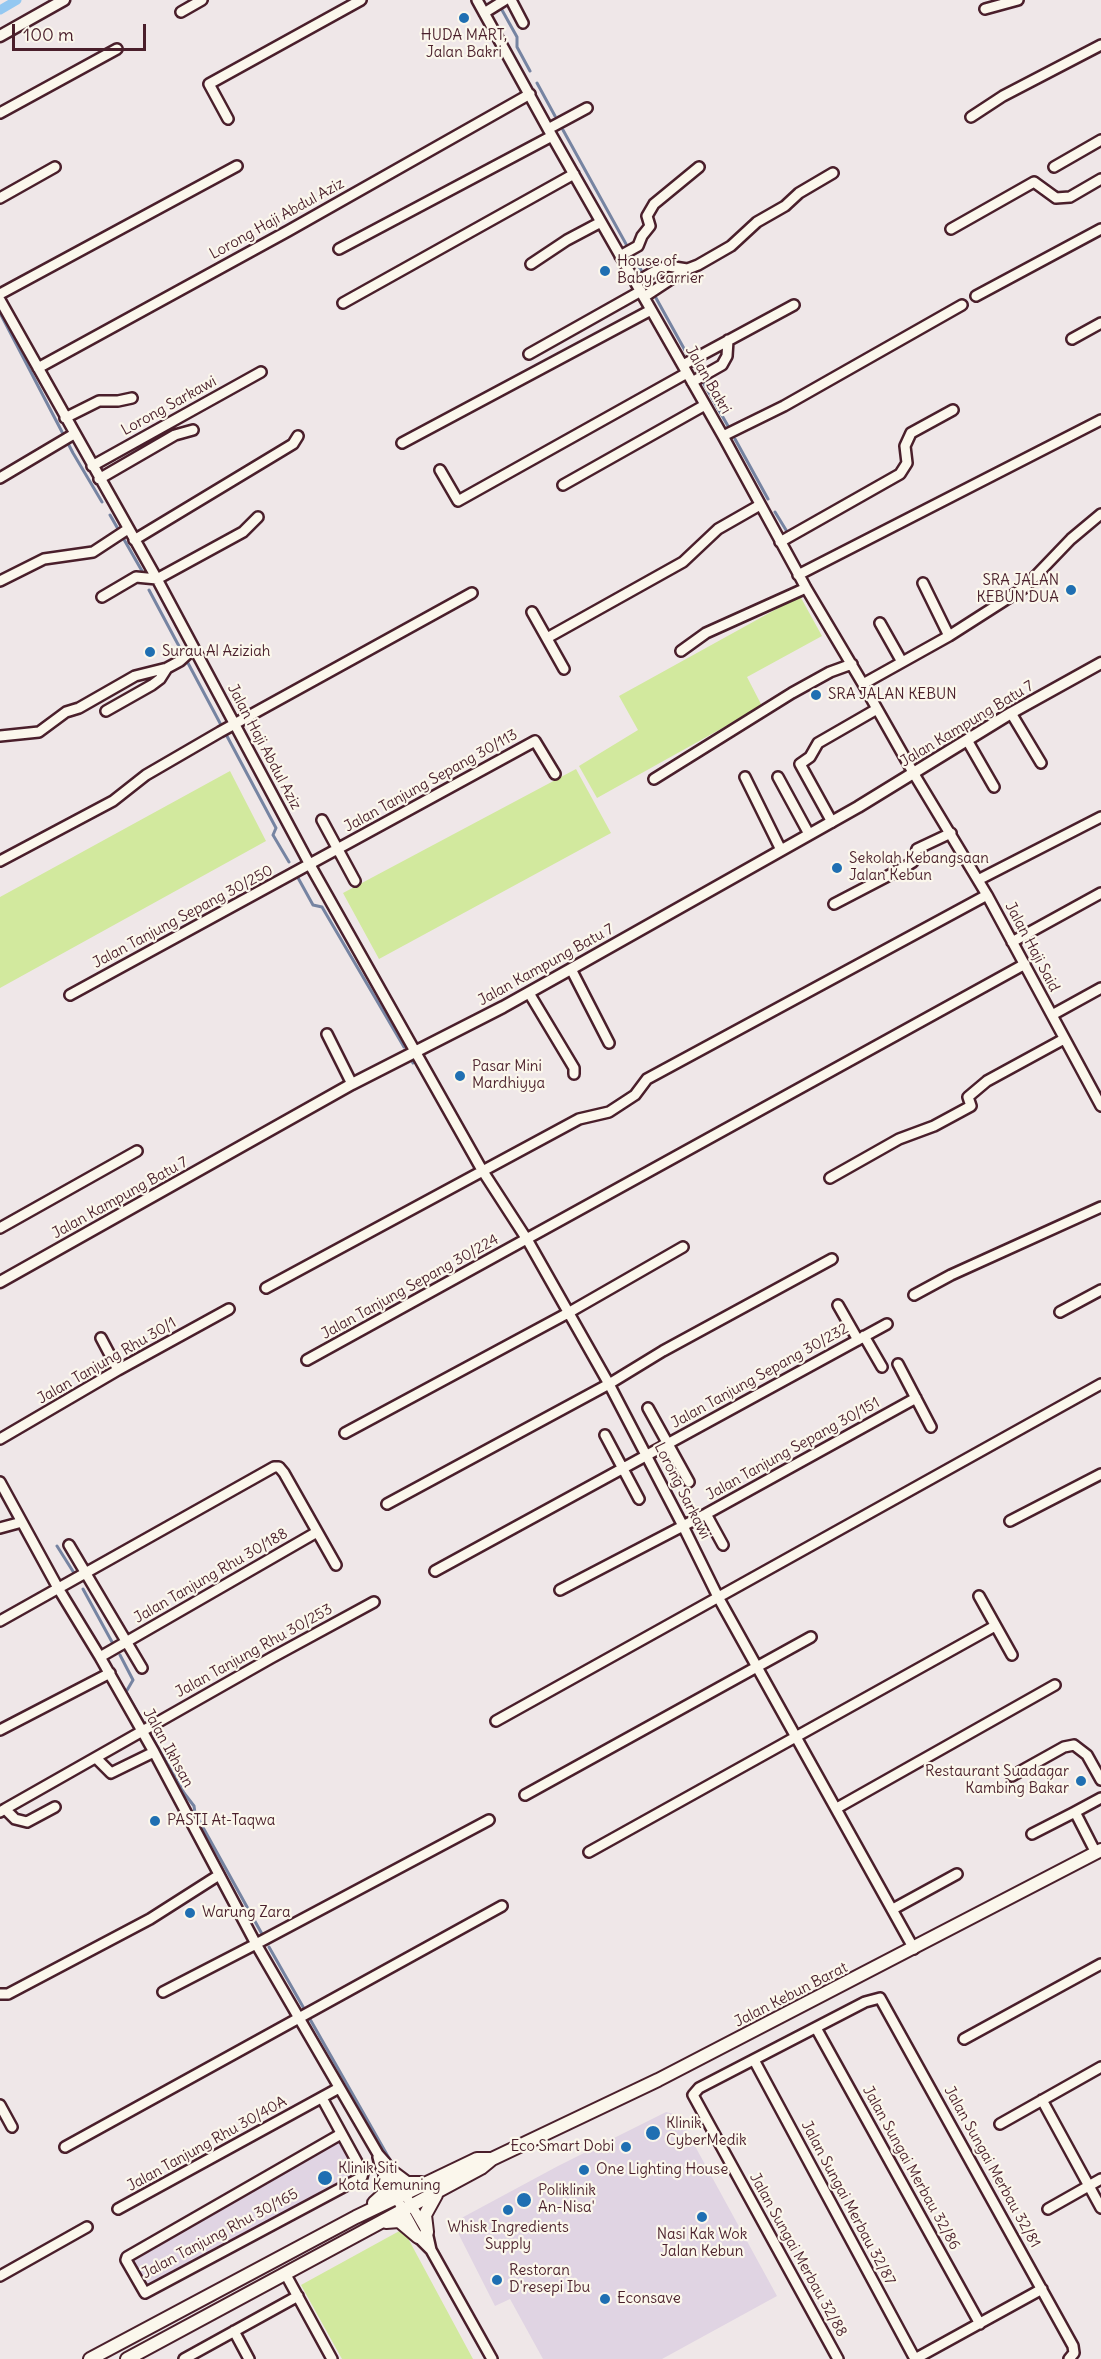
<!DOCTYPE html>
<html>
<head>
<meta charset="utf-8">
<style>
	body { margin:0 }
	#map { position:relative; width:1101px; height:2359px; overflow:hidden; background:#efe7e8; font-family:Delius,sans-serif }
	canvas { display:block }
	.scale { position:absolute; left:12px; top:24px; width:134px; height:27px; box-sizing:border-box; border:3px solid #4a1f2b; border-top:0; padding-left:8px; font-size:18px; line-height:21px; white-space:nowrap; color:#4a1f2b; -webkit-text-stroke:4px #fbf7ec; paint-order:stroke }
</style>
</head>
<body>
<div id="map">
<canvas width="1101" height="2359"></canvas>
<div class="scale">100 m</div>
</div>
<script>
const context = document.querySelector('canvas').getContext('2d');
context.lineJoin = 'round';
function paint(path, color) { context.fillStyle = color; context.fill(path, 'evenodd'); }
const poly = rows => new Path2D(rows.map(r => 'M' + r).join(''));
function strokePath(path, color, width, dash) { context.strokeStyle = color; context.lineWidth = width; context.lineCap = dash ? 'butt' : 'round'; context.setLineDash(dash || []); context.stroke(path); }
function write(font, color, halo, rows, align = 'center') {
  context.font = font + ' Delius,sans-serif'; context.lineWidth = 4.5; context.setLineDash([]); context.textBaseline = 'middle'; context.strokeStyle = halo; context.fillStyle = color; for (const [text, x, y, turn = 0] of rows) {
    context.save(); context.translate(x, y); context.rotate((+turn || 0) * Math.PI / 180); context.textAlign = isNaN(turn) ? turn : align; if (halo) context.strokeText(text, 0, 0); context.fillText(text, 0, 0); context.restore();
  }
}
paint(poly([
	[666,2112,678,2115,777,2296,662,2359,543,2359,510,2299,495,2306,455,2227,454,2222,558,2166],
	[340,2139,360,2174,254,2229,147,2288,129,2259]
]), '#e0d4e3');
paint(poly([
	[800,596,822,636,747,677,762,706,597,798,579,766,638,730,619,696],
	[576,769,611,833,379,959,343,893],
	[230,771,266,841,0,988,0,897],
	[403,2229,473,2359,342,2359,301,2285]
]), '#d2e99e');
strokePath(poly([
	[502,10,517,37,517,47,530,71],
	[537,83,555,116],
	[563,130,626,244],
	[633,257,641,270],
	[648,283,649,285],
	[656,298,687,354],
	[0,313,73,453,102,502],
	[695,367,697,371],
	[704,384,728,426],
	[735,439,768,499],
	[775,512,786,530],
	[110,515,142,571],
	[149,590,276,828,273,835,289,862],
	[297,876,313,905,322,907,404,1047],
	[412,1061,413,1063],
	[57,1546,74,1573],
	[83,1589,112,1642],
	[120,1655,133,1680,126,1692,184,1793,194,1806,195,1813,262,1934],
	[269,1947,394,2167]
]), '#7684a2', 3);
strokePath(poly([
	[0,10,17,0]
]), '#94c8f1', 9);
const minor = poly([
	[477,0,552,136,723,436,806,588,863,684,914,774,987,895,1101,1106],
	[511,0,523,23],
	[985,9,1018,0],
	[181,12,202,0],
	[484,13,505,0],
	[0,113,117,49],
	[971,117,1003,96,1101,45],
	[228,119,209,84,361,0],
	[548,129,587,108],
	[1054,167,1101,140],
	[0,198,55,167],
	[951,229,1034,182,1056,198,1070,197,1101,179],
	[339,249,552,136],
	[620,256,638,246,642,236,650,226,647,216,654,204,699,167],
	[531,264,567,240,601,222],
	[636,282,659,269,668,266,687,269],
	[0,294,237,166],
	[976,296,1101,229],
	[644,297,685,270,698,265,731,246,757,222,785,206,799,193,833,173],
	[0,300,157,579,310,865,482,1170,528,1241,609,1384,683,1526,718,1597,914,1949],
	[343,303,574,174],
	[1072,339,1101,323],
	[529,354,641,291],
	[683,365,794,305],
	[38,368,288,231,530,94],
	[692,382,722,365,727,356,728,340],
	[65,418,99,401,118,401,132,398],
	[723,436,784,406,962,305],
	[402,443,651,310],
	[92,466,261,372],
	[440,470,458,501,687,373],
	[0,478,74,434],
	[99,479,175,435,193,430],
	[563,485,705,405],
	[134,540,293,444,298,436],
	[780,542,900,474,907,463,905,446,911,433,953,410],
	[798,575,1101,420],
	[0,581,44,559,93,552,128,529],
	[923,583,949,636],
	[102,597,136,577,157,579,243,532,258,517],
	[532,612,564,669],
	[880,623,902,662],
	[547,638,683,562,718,529,760,505],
	[681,651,706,633,806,588],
	[863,684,949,636,1024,588,1071,539,1101,514],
	[106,711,152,685,160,679,167,668],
	[1011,713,1041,763],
	[0,736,39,732,66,712,79,708,135,676,167,668,180,661,194,648],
	[967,740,994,787],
	[745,777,781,850],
	[778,777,809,834],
	[654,779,792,693,830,672,852,664],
	[322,820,355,881],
	[832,822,800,764,810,757,818,743,877,709],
	[0,861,113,801,146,775,220,732,472,593],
	[978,880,1101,817],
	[834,904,905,867,913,862,917,849,951,833],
	[1012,942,1101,893],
	[571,969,609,1043],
	[529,993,574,1068,574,1074],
	[70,995,535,741,555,774],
	[1052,1015,1101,988],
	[327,1034,352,1084],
	[830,1178,899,1139,934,1126,971,1106,968,1097,987,1081,1064,1039],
	[0,1228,137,1151],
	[266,1288,579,1119,609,1112,635,1095,647,1079,987,895],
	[914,1295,951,1275,1101,1207],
	[838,1305,858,1340],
	[1060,1312,1101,1290],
	[864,1336,882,1367],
	[101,1338,118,1370],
	[307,1360,1025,964],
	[898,1364,931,1427],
	[648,1408,689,1482],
	[345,1433,568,1313,683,1247],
	[605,1435,639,1499],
	[0,1439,118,1370,229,1309],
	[0,1482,58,1588,100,1657,154,1752,256,1944,378,2154,385,2162,412,2206,427,2232,431,2250],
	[387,1504,609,1384,663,1351,832,1259],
	[706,1514,723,1545],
	[1010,1521,1101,1474],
	[0,1528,22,1522],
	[69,1545,142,1668],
	[435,1571,887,1324],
	[560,1590,706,1514,916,1398],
	[979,1596,1012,1655],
	[0,1621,274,1467,279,1467,284,1473,336,1565],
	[100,1657,317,1532],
	[496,1721,1101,1384],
	[0,1730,110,1673],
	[96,1758,111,1773,154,1752],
	[1012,1776,1064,1747,1074,1745,1087,1755,1101,1780],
	[525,1795,811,1637],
	[837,1808,1055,1685],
	[5,1809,271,1658,374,1602],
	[0,1812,5,1809,15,1819,27,1822,55,1807],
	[1075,1812,1101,1798],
	[1032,1834,1075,1812,1096,1853],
	[589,1852,995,1626],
	[893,1909,957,1874],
	[163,1992,256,1944,489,1820],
	[0,1994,8,1994,150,1919,219,1875],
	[816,2028,980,2324],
	[964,2039,1101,1964],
	[754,2060,915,2359],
	[322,2098,363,2173,362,2177,145,2293,126,2260,127,2257,341,2134],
	[1042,2100,1101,2208],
	[0,2105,12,2127],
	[1000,2124,1101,2067],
	[65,2147,502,1906],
	[378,2157,380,2165,396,2197,418,2237,431,2250,492,2359],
	[118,2209,339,2088],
	[1048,2209,1101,2179],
	[286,2275,332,2359],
	[0,2276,87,2227],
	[234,2331,249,2359],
	[184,2359,298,2296],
	[838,2359,693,2095,699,2088,865,2002,880,1998,1073,2346,1074,2353,1069,2359],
	[915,2359,1042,2289]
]);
const tertiary = poly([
	[0,36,64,0],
	[0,1282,352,1084,503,1007,562,974,858,807,1011,713,1101,663]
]);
const secondary = poly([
	[391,2171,407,2183,421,2183],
	[374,2203,386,2192,385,2176],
	[386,2222,399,2221,418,2237],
	[427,2232,425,2215,436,2195],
	[90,2359,356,2217,477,2159,492,2159],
	[127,2359,481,2168,492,2159,658,2080,1101,1850]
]);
strokePath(minor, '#4a1f2b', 14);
strokePath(tertiary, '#4a1f2b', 15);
strokePath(secondary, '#4a1f2b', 16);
strokePath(minor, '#fbf7ec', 9);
strokePath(tertiary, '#fbf7ec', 10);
strokePath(secondary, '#fbf7ec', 12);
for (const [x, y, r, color] of [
	[464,18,6,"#1f6fb2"],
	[605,271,6,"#1f6fb2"],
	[1071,590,6,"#1f6fb2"],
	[150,652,6,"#1f6fb2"],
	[816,695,6,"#1f6fb2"],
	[837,868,6,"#1f6fb2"],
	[460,1076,6,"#1f6fb2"],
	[1081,1781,6,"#1f6fb2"],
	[155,1821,6,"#1f6fb2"],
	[190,1913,6,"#1f6fb2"],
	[653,2133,8,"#1f6fb2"],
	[626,2147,6,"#1f6fb2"],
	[584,2170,6,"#1f6fb2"],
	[325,2178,8,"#1f6fb2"],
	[524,2200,8,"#1f6fb2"],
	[508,2210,6,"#1f6fb2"],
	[702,2217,6,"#1f6fb2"],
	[497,2280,6,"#1f6fb2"],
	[605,2299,6,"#1f6fb2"]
]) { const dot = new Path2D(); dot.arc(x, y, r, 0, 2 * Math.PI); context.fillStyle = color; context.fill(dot); strokePath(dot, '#fbf7ec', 2); }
write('15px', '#4a1f2b', '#fbf7ec', [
	["HUDA MART,",464,36,"center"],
	["Jalan Bakri",464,53,"center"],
	["House of",617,262],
	["Baby Carrier",617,279],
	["SRA JALAN",1059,581,"right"],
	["KEBUN DUA",1059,598,"right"],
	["Surau Al Aziziah",162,652],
	["SRA JALAN KEBUN",828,695],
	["Sekolah Kebangsaan",849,859],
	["Jalan Kebun",849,876],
	["Pasar Mini",472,1067],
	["Mardhiyya",472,1084],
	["Restaurant Suadagar",1069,1772,"right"],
	["Kambing Bakar",1069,1789,"right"],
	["PASTI At-Taqwa",167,1821],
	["Warung Zara",202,1913],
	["Klinik",666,2124],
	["CyberMedik",666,2141],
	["Eco Smart Dobi",614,2147,"right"],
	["Klinik Siti",338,2169],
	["Kota Kemuning",338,2186],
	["One Lighting House",596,2170],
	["Poliklinik",538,2191],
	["An-Nisa'",538,2208],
	["Whisk Ingredients",508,2228,"center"],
	["Supply",508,2245,"center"],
	["Nasi Kak Wok",702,2235,"center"],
	["Jalan Kebun",702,2252,"center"],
	["Restoran",509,2271],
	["D'resepi Ibu",509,2288],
	["Econsave",617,2299]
], 'left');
write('15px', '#4a1f2b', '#fbf7ec', [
	["Lorong Haji Abdul Aziz",277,219,-29],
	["Jalan Bakri",708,380,60],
	["Lorong Sarkawi",169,406,-29],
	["Jalan Kampung Batu 7",967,724,-31],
	["Jalan Haji Abdul Aziz",264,747,62],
	["Jalan Tanjung Sepang 30/113",431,781,-29],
	["Jalan Tanjung Sepang 30/250",183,917,-28],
	["Jalan Haji Said",1032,947,62],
	["Jalan Kampung Batu 7",546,965,-29],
	["Jalan Kampung Batu 7",120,1198,-29],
	["Jalan Tanjung Sepang 30/224",410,1287,-29],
	["Jalan Tanjung Rhu 30/1",107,1361,-30],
	["Jalan Tanjung Sepang 30/232",760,1376,-29],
	["Jalan Tanjung Sepang 30/151",793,1449,-29],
	["Lorong Sarkawi",682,1491,63],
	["Jalan Tanjung Rhu 30/188",211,1576,-30],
	["Jalan Tanjung Rhu 30/253",254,1651,-29],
	["Jalan Ikhsan",168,1748,61],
	["Jalan Kebun Barat",791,1995,-27],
	["Jalan Tanjung Rhu 30/40A",207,2144,-29],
	["Jalan Sungai Merbau 32/81",992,2167,61],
	["Jalan Sungai Merbau 32/86",911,2168,61],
	["Jalan Sungai Merbau 32/87",848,2203,62],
	["Jalan Tanjung Rhu 30/165",220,2234,-28],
	["Jalan Sungai Merbau 32/88",798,2255,61]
]);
</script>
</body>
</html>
